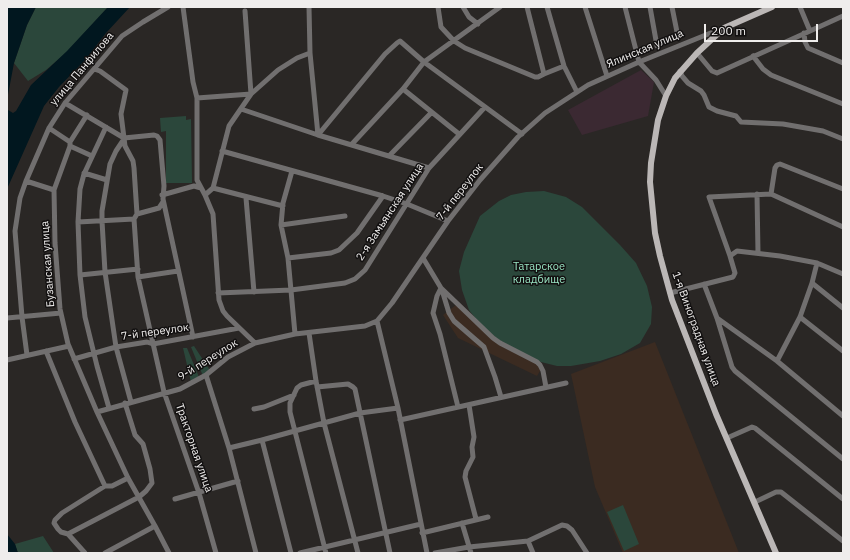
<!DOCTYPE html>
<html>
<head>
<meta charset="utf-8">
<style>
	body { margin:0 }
	#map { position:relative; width:850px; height:560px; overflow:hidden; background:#2a2725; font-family:"IBM Plex Sans",sans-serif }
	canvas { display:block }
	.frame { position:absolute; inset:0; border:8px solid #efedec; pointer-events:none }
	.scale { position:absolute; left:704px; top:24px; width:114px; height:18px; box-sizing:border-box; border:2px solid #efedec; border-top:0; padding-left:5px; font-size:12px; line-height:14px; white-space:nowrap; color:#efedec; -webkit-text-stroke:3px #121010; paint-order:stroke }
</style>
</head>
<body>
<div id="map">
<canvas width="850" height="560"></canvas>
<div class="frame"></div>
<div class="scale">200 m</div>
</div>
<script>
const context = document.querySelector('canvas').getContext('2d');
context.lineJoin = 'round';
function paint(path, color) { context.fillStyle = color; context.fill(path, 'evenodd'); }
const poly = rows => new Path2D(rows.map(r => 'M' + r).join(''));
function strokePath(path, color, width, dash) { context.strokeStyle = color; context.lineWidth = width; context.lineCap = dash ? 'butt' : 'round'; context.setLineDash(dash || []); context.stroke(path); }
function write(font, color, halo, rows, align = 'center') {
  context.font = font + ' "IBM Plex Sans",sans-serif'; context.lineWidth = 3; context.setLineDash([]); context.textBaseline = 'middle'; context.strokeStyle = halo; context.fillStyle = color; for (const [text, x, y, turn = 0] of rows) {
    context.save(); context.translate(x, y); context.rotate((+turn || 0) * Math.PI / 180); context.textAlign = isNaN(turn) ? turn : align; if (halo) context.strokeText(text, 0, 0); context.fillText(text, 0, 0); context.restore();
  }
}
paint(poly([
	[641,70,654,82,648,116,582,135,568,110]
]), '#3b2932');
paint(poly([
	[456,305,499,345,543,366,537,376,458,338,443,315],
	[655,342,739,553,623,553,595,487,571,374]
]), '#3b2b21');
paint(poly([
	[36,7,108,7,67,52,46,70,28,81,14,63,27,25],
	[186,116,186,120,191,119,192,183,166,183,166,131,161,132,160,118],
	[544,191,566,197,582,207,620,245,636,263,647,286,652,307,651,324,640,343,621,354,600,361,571,366,557,366,541,362,518,351,496,338,480,324,469,310,462,290,459,271,464,252,480,216,499,201,511,195,526,192],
	[194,346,211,372,203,376,191,347],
	[183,348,187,348,199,377,191,382],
	[623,505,639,544,624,551,607,512],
	[43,536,54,553,18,553,15,544]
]), '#2b473b');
paint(poly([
	[7,7,36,7,27,25,14,63,7,100],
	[108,7,130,7,106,33,86,59,59,87,44,106,7,189,7,103,8,110,13,113,16,111,31,85,67,51],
	[7,534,15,544,18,553,7,553]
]), '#01171f');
strokePath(poly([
	[183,7,193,82,197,98,197,180,205,195,213,214,219,300,223,311,227,316,255,343],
	[309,7,310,53,318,135],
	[438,7,441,27,454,41,465,48,535,77,538,77,544,74],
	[463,7,469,17,478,24],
	[527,7,544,74,564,66],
	[547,7,564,66,577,92],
	[585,7,607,76],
	[625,7,639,62,656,80,666,96],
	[650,7,657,46],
	[672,7,678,37],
	[800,7,810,31,843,16],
	[804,33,805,42,808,48,843,63],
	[697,53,712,71,717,73,810,31],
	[753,56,763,69,771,75,843,104],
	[94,69,100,71,126,90,121,114,125,146,133,161,134,168,137,214,134,219,138,277,164,392,199,493,216,553],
	[680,71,682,76,688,83,701,91,704,95,709,107,717,111,736,116,741,122,783,124,823,131,843,139],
	[403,89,459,134],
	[197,98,251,94,278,70,297,58,310,53],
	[65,103,124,138,154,135,157,136,160,140,164,186,163,199,193,337],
	[241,109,318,135,429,168],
	[87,115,70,142,70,146,54,190,55,243,60,309,68,344,97,412,128,478,155,526,169,553],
	[106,127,84,174,80,189,78,222,80,275,85,317,97,366,109,408],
	[49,128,70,142],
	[318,135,385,54,397,43,400,41,424,62,522,134],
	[124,139,116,151,110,164,102,211,102,221,105,272,116,347,131,402],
	[352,144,403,89,424,62,500,7],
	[70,146,92,156],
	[222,151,383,196,407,204,448,221],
	[390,155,431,113],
	[292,171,283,203,281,225,288,258,295,334],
	[84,173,107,180],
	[26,181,54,190],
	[213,188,283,206],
	[757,194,758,253],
	[771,194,775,168,777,165,780,164,843,189],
	[162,195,194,186,201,188],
	[205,195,213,188,229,126,251,94,245,11],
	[246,198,254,292],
	[137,214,159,208,163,202],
	[78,222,134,219],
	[281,225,345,216],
	[730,256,709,197,771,194,843,227],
	[288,258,331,253,339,250,357,233,383,196],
	[423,258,441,288,493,338,500,343,537,362,540,365,543,371,546,387],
	[80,275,138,269],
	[138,277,178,271],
	[812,283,843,308],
	[704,284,717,318,732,367,735,371,843,459],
	[441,288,437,296,433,313,440,334,458,407],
	[442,290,449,313,454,321,484,347,495,377,501,397],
	[218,293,291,290,345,283,355,279,365,270,429,168,485,107],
	[670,293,733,277,735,273,730,256,737,251,780,256,817,263,843,274],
	[800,317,843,351],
	[7,318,61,313],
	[717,318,777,361,843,416],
	[377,321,398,408,427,553],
	[309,333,316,381,324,423,358,553],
	[46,351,75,422,105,486],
	[27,355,22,317,15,231,20,198,26,181,49,128,65,103,122,36,143,22,168,7],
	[74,359,116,347,147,342,153,344,239,328],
	[7,360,69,346],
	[777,361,800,317,812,283,817,263],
	[206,375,229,448,256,553],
	[316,381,301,385,297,388,290,403,290,412,326,553],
	[317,387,348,384,353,387,355,389,390,553],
	[469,405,474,437,472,447,473,457,466,471,465,477,476,519],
	[254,409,264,407,294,395],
	[97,412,180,389,206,375,228,357,255,343,295,334,365,326,377,321,392,303,448,221,480,180,518,137,545,113,588,85,639,62,723,28],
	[400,420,566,383],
	[727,438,752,427,755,428,843,499],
	[262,440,360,413,398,408],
	[229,448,262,440,291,553],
	[175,499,238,481],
	[755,502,776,492,781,492,843,541],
	[462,523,471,553],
	[422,533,488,517],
	[68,534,139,497,146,491,152,483,150,469,143,444,135,435,125,403],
	[528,541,533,553],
	[85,553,68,534,61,532,58,529,54,523,55,520,62,513,105,486,112,486,128,478],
	[105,553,155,526],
	[300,553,421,524],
	[435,553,469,547,528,541,562,525,567,526,572,530,587,553]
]), '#716f6f', 5);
strokePath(poly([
	[772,7,724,28,697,53,675,78,666,96,658,120,651,163,650,182,655,233,660,256,672,300,716,414,776,553]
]), '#bbb7b6', 6);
write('11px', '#efedec', '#121010', [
	["Ялинская улица",645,49,-23],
	["улица Панфилова",82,69,-50],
	["7-й переулок",460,192,-52],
	["2-я Замьянская улица",390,212,-57],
	["Бузанская улица",48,264,-94],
	["1-я Виноградная улица",696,329,70],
	["7-й переулок",155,332,-8],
	["9-й переулок",208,360,-32],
	["Тракторная улица",194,448,71]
]);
write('11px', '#99e4c3', '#121010', [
	["Татарское",539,267],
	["кладбище",539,280]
]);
</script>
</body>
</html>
